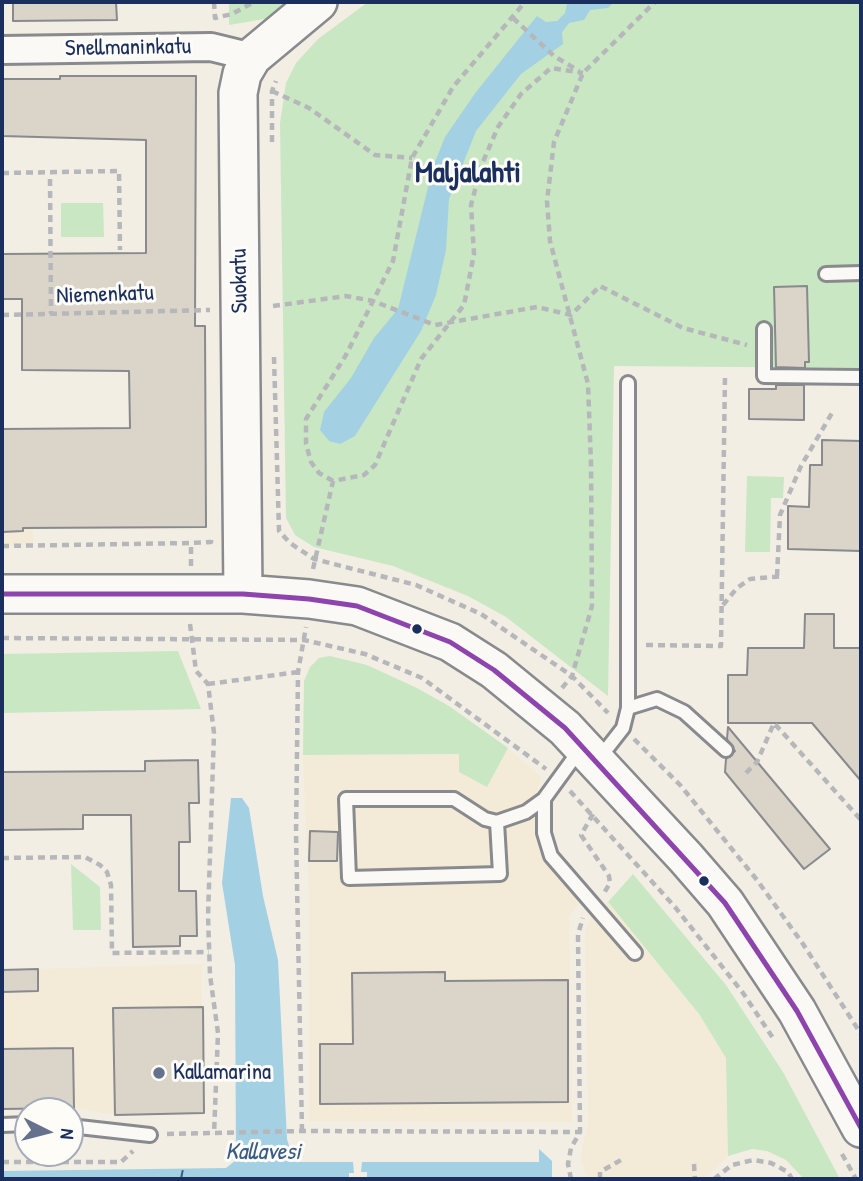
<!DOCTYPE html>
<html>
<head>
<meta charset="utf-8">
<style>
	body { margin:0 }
	#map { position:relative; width:863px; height:1181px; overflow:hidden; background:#f2eee4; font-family:"Patrick Hand",sans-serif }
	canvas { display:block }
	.frame { position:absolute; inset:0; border:4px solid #1b2f5e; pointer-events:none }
	.north { position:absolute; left:14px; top:1097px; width:70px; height:70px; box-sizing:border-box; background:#fdfcf7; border:2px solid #a3aaba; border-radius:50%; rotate:96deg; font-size:19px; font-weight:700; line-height:28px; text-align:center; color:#1b2f5e }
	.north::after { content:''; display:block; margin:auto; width:24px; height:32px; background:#66728d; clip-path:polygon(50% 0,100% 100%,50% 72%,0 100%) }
</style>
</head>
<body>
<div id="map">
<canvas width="863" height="1181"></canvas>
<div class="frame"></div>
<div class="north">N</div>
</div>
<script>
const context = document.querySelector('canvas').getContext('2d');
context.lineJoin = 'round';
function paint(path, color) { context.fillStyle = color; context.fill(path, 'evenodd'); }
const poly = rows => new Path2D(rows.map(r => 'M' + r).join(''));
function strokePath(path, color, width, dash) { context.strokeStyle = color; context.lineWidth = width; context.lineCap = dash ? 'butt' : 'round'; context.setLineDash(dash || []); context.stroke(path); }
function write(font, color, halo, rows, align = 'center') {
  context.font = font + ' "Patrick Hand",sans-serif'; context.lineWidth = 6; context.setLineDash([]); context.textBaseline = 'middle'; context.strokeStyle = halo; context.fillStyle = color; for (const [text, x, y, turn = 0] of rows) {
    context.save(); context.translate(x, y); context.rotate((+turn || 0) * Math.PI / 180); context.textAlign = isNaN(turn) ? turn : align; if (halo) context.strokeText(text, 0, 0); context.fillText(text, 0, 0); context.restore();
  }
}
paint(poly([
	[2,461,32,462,33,545,2,546],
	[508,748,541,777,535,798,535,832,541,852,579,903,569,917,572,1122,309,1121,309,902,303,755,459,754,486,786],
	[608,902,699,1014,726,1058,728,1156,704,1179,590,1179,585,1172,580,1158,588,1123,585,932,591,918],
	[201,964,204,1113,115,1115,74,1108,2,1109,2,970]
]), '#f3ebd7');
paint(poly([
	[229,2,299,2,282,16,229,25],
	[368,2,861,2,861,368,614,366,608,696,506,617,468,596,393,566,314,547,295,535,286,518,280,123,286,83,296,63,318,39],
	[61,203,103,203,104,237,61,237],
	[747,476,784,477,783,498,771,498,770,552,745,552],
	[178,651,201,709,2,713,2,654],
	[330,656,367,665,417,688,449,706,508,748,487,787,459,772,459,754,303,755,304,681,310,667,319,658],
	[71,864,100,887,101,930,73,930],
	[633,874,726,985,783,1072,840,1179,804,1179,786,1160,767,1151,752,1149,728,1156,726,1058,699,1014,608,902]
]), '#c9e7c2');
paint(poly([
	[574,2,614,2,608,8,590,10,584,20,569,23,562,32,563,44,521,74,476,131,449,199,446,250,436,295,421,331,355,436,340,444,329,441,320,430,324,412,351,378,374,338,398,309,433,167,445,137,476,92,537,16,546,22,557,21,565,13,567,4],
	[231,798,242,798,249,808,263,896,278,960,287,1139,290,1149,539,1149,552,1161,552,1179,2,1179,2,1171,226,1168,236,1160,235,965,222,883]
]), '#a3d1e3');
paint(poly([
	[290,1149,539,1149,539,1162,362,1162,361,1172,367,1172,367,1179,349,1179,349,1173,354,1173,353,1162,290,1162]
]), '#f2eee4');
strokePath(poly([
	[181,1179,183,1169]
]), '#3a5c86', 2, [9, 7]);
const building = poly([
	[13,2,116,2,117,20,13,21,13,2],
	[60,76,196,76,195,326,205,326,206,527,23,528,23,531,2,532,2,429,130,428,129,371,22,370,22,299,2,299,2,254,146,253,146,140,2,136,2,79,60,79,60,76],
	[807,286,809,362,805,362,805,368,776,367,774,287,807,286],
	[776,385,804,385,804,420,749,419,749,389,776,389,776,385],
	[822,440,861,441,861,551,788,549,788,506,809,507,810,465,822,465,822,440],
	[805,614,834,614,834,648,861,648,861,781,812,723,728,723,728,675,747,675,748,648,804,648,805,614],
	[728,727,830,849,804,869,725,772,726,759,735,751,727,739,728,727],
	[198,760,199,803,189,803,190,842,179,842,179,891,196,891,197,936,180,936,180,946,133,947,131,815,83,815,83,829,2,830,2,772,145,771,145,761,198,760],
	[310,831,338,832,337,861,309,861,310,831],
	[38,969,38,991,2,992,2,970,38,969],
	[445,972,445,981,568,980,568,1102,320,1104,320,1044,353,1044,352,973,445,972],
	[203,1007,204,1113,115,1115,113,1008,203,1007],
	[73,1048,74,1108,2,1109,2,1049,73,1048]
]);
paint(building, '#dad4c9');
strokePath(building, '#888a8e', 2);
const lane = poly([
	[826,274,861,273],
	[764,329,764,376,861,377],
	[628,383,628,708],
	[581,748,544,799,544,833,551,856,635,953],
	[598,760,623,728,628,708,657,699,684,712,726,750],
	[497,822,500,874,349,878,346,799,454,799,485,819,497,822,526,812,544,799],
	[2,1125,28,1124],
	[70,1126,150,1135]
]);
const street = poly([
	[2,50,211,47,252,57]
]);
const secondary = poly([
	[2,594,243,594,309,599,357,606,450,642,494,670,565,728,686,858,725,903,797,1011,861,1128],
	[243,594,238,93,242,74,252,57,318,2]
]);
strokePath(lane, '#888a8e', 18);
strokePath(street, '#888a8e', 32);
strokePath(secondary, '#888a8e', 42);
strokePath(poly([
	[214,2,215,18,232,14,254,2],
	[513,18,554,56,579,71],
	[272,91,309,108,375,155,412,158],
	[272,142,272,91,276,81],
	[2,173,119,171,120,250],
	[50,179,51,314],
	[273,306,346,296,373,301,435,325,537,307,571,315,600,286,683,328,747,345],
	[2,315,210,310],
	[274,357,279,531,290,543,314,559,416,585,481,614,572,676,608,713],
	[333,481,319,473,311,462,306,444,306,419,346,355,393,261,412,158,453,87,525,2],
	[2,546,191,543,211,542,211,539],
	[191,566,191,543],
	[313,569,333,481,364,475,375,465,421,359,464,305,474,254,471,205,482,164,498,127,521,94,551,68,583,73],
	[777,576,780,515,801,466,832,413],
	[723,605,737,588,750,579,784,576],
	[190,624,196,671,208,684,214,733,208,916,210,975,218,1033,214,1134],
	[2,638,304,640,365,654,422,678,546,769],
	[646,645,721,646,725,376],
	[208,684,298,672],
	[562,688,572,676,592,606,591,464,588,384,550,241,547,201,554,142,583,73,655,2],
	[634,739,681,786,757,880,803,944,861,1034],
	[746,773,757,762,774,723,861,820],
	[570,791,675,907,743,993,775,1041],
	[593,814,581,835,609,876,610,883,604,893],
	[2,858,85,857,100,865,107,872,111,885,112,953,209,952],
	[302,1131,296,834,298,672,306,627],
	[167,1134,302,1131,580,1132],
	[842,1154,856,1179],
	[2,1162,121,1162,133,1151],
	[694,1164,695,1179],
	[571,1179,568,1164,571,1148,580,1132,578,934,583,918],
	[600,1179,600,1172,621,1160],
	[714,1179,732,1165,753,1160,771,1163,788,1172,792,1179]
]), '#b5b7ba', 4.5, [7, 5]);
strokePath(lane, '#faf9f6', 12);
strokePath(street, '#faf9f6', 26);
strokePath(secondary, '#faf9f6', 37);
strokePath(poly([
	[2,594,243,594,309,599,357,606,450,642,494,670,565,728,725,903,797,1011,861,1128]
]), '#8e44ad', 5);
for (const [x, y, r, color] of [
	[417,629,6,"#1b2f5e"],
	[704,881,6,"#1b2f5e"],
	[159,1073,7,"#66728d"]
]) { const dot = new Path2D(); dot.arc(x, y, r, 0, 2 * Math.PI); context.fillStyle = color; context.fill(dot); strokePath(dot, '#fdfcf7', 2.5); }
write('23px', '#1b2f5e', '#fdfcf7', [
	["Snellmaninkatu",128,48,-1],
	["Suokatu",240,281,-91],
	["Niemenkatu",105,295,-2]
]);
write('23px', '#1b2f5e', '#fdfcf7', [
	["Kallamarina",173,1073]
], 'left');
write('italic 24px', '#3a5c86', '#fdfcf7', [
	["Kallavesi",263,1153]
]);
write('bold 30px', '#1b2f5e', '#fdfcf7', [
	["Maljalahti",468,174]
]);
</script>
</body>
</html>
